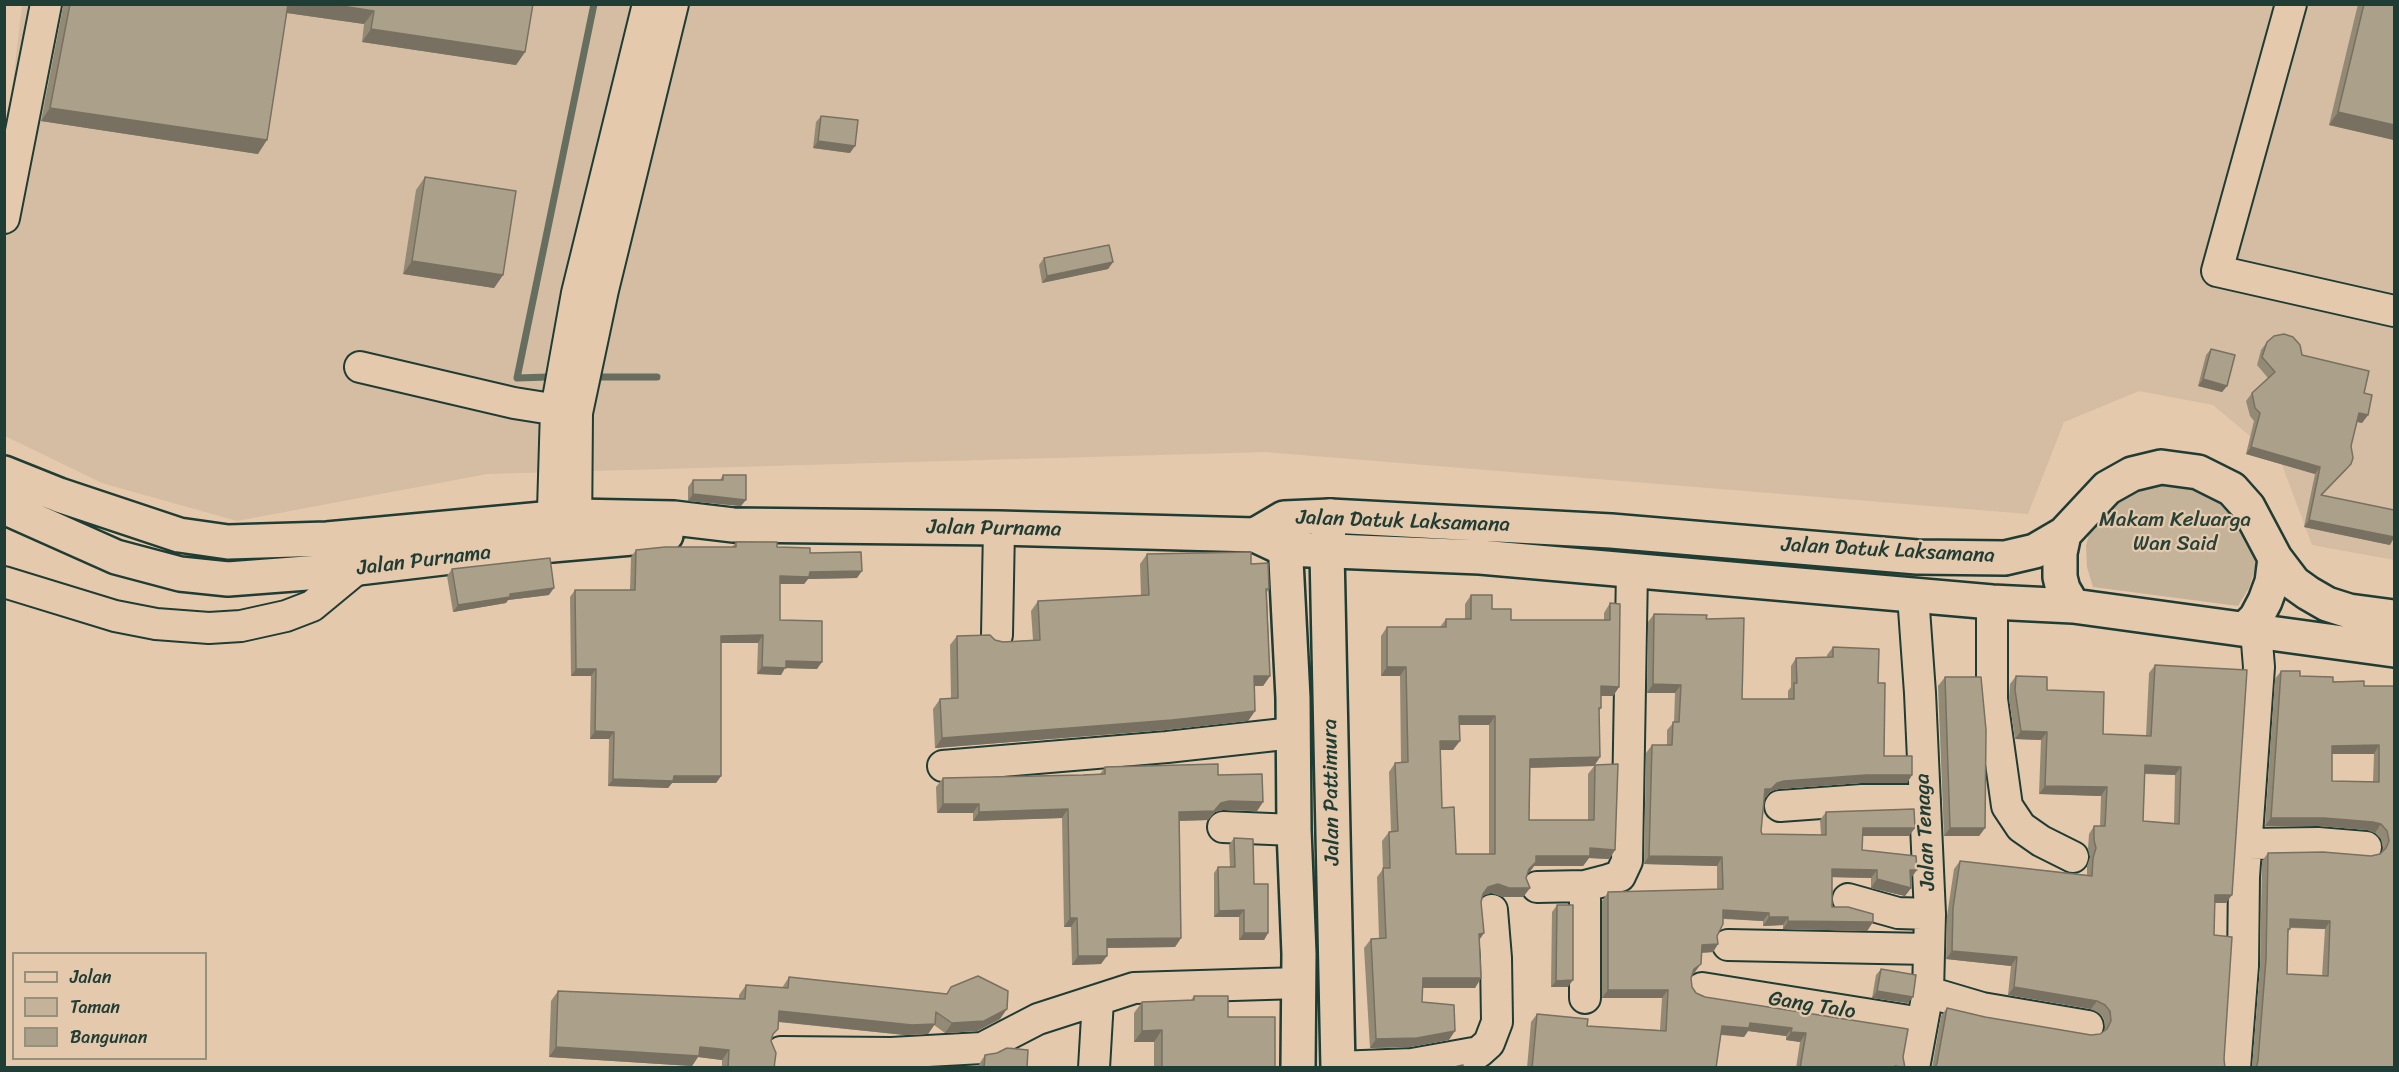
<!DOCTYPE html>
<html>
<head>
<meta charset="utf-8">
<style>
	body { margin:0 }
	#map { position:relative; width:2399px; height:1072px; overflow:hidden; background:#e5c9ac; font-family:Sriracha,sans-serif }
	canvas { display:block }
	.frame { position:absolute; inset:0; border:6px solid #1f3d34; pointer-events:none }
	.legend { position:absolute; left:12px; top:952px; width:195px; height:108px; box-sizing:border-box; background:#e5c9ac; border:2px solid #96917c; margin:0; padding:8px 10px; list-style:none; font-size:18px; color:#1f3d34 }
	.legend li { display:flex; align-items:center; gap:12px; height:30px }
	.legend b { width:30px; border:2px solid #96917c }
</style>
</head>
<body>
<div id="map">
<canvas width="2399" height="1072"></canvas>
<div class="frame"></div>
<ul class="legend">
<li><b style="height:8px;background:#e5c9ac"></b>Jalan</li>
<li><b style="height:16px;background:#c4b299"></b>Taman</li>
<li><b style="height:16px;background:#aba089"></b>Bangunan</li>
</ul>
</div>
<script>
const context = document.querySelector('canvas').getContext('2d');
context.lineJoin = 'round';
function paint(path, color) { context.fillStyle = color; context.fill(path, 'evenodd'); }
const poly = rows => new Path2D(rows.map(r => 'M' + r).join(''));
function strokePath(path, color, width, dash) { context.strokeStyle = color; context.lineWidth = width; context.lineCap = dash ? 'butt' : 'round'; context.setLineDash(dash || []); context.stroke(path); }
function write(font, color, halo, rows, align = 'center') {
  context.font = font + ' Sriracha,sans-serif'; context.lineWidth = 4.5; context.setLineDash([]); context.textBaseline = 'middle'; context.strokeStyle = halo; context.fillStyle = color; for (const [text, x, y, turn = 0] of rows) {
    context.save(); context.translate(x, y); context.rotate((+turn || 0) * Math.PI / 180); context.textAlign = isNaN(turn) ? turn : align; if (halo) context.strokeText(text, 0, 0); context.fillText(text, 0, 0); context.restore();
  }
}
paint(poly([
	[22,5,2394,5,2394,560,2312,545,2281,462,2213,405,2139,391,2064,422,2028,514,1265,452,487,474,237,521,102,483,5,436,4,160]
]), '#d4bda2');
paint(poly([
	[2131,478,2213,479,2257,547,2255,568,2249,588,2238,606,2093,587,2087,567,2086,546,2091,525]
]), '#c4b299');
strokePath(poly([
	[548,377,517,378,594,4],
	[598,377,657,377]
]), '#666f5f', 7);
const minor = poly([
	[2291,4,2217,271,2394,311],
	[4,218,46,4],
	[360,367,514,403,577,413],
	[576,539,577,413,603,290,673,4],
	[552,543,556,410,577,293,648,4],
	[4,582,115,616,156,624,209,628,241,626,286,616,312,606,358,568],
	[1913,595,1920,693,1930,914,1928,992,1914,1068],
	[1992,602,1992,699,2007,806,2021,827,2041,841,2073,857],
	[997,635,999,528],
	[943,766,1167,747,1293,733],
	[1780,806,1862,800,1925,800],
	[1223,827,1294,830],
	[2248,844,2318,843,2366,847],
	[1537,887,1585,886,1608,880,1620,876,1627,861,1632,570],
	[1848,899,1898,913,1930,914],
	[1728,945,1929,949],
	[1702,988,1922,1023],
	[1928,992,1982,1008,2088,1026],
	[1585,998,1585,886],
	[781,1052,891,1053,982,1048,1038,1019,1134,988,1299,983],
	[1338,1067,1412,1064,1479,1052,1489,1043,1497,1022,1496,958,1492,910],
	[1094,1068,1098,1000],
	[2235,1068,2243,966,2244,877,2259,667,2256,630]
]);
const major = poly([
	[4,473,59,495,179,535,228,542,327,539,575,516,674,518,733,525,999,528,1255,535],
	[4,507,116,557,180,574,228,579,333,571,552,545,666,535],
	[1330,516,1327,552,1338,1068],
	[1284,521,1293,698,1294,830,1299,954,1298,1068]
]);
const highway = poly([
	[2064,534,2060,553,2060,577,2063,589,2073,606],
	[1255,535,1284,518,1330,516,1611,531,1917,557,2005,558,2035,551,2064,534,2107,488,2132,474,2161,467,2198,472,2232,489,2248,507,2275,558,2294,583,2308,593,2327,604,2349,611,2394,617],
	[1255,535,1285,549,1480,557,1992,602,2073,606,2394,650],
	[2245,629,2256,618,2265,601,2272,582,2275,558]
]);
strokePath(minor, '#1f3d34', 34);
strokePath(major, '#1f3d34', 38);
strokePath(highway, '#1f3d34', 38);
strokePath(minor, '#e5c9ac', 30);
strokePath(major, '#e5c9ac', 33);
strokePath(highway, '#e5c9ac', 33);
paint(poly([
	[63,4,533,4,525,52,516,65,362,42,364,24,287,13,258,154,41,121,63,7],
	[2358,4,2394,4,2394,140,2329,125],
	[821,116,850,153,813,148,816,122],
	[425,177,503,275,494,288,403,274,416,190],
	[1044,258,1113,262,1108,269,1042,283,1039,265],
	[2267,342,2302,355,2364,393,2368,415,2362,423,2357,422,2351,446,2351,464,2345,471,2322,495,2390,545,2304,527,2315,474,2246,454,2254,421,2250,416,2246,401,2252,393,2268,378,2257,365,2261,350],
	[2211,349,2227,386,2222,392,2198,386,2206,355],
	[723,475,741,506,688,501,688,487,693,480,720,480],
	[736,542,777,547,810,553,857,578,808,579,804,584,780,584,780,620,817,669,785,668,781,675,757,674,758,643,721,643,721,776,716,783,672,783,668,788,608,786,609,739,590,739,591,676,571,676,570,597,575,590,630,590,631,557,636,550,732,547],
	[1147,554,1251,564,1269,589,1267,592,1270,676,1263,686,1254,686,1255,711,1248,721,1165,730,935,748,933,709,940,699,951,698,950,645,957,636,1003,642,1033,640,1031,611,1038,601,1141,596,1140,564],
	[452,569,549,595,508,600,506,603,453,612,447,576],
	[1471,595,1492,609,1511,620,1604,620,1604,613,1610,603,1619,687,1613,696,1601,696,1601,708,1599,711,1600,757,1594,766,1530,768,1529,820,1588,820,1588,774,1595,765,1615,850,1609,859,1589,858,1583,866,1534,866,1527,874,1526,878,1530,888,1523,897,1503,897,1491,893,1482,896,1481,902,1484,933,1479,940,1481,978,1475,988,1422,988,1422,1002,1449,1040,1410,1047,1370,1048,1364,948,1371,939,1379,938,1377,877,1383,869,1382,841,1389,832,1391,832,1389,772,1395,763,1401,762,1400,676,1381,676,1381,636,1387,627,1440,627,1446,619,1465,619,1465,604],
	[1459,725,1489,725,1489,854,1456,854,1442,808,1440,750,1453,750],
	[1654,614,1706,619,1742,699,1788,699,1788,691,1791,687,1791,666,1796,658,1827,657,1827,655,1833,647,1878,683,1884,756,1912,775,1907,783,1861,783,1779,789,1771,791,1766,797,1764,797,1761,831,1762,834,1821,835,1820,820,1826,812,1909,836,1862,836,1862,850,1911,878,1911,888,1905,896,1871,888,1871,878,1832,877,1832,907,1873,922,1867,931,1783,929,1783,925,1763,926,1763,921,1723,919,1717,936,1718,944,1713,952,1702,953,1695,972,1692,975,1691,978,1692,987,1696,993,1705,997,1903,1057,1905,1068,1796,1068,1800,1042,1786,1040,1786,1036,1748,1031,1744,1037,1721,1035,1716,1068,1527,1068,1531,1022,1537,1014,1587,1026,1660,1030,1662,998,1602,998,1602,901,1608,892,1717,889,1717,866,1644,864,1646,753,1652,745,1667,745,1667,730,1674,722,1675,693,1647,693,1648,622],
	[2155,665,2226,903,2214,903,2214,935,2224,1059,2225,1068,1932,1068,1941,1016,1947,1008,1985,1017,2091,1035,2100,1034,2104,1031,2105,1029,2104,1019,2099,1013,2091,1009,2008,995,2011,966,1946,959,1947,916,1954,869,1960,861,2087,875,2087,866,2090,857,2088,849,2089,834,2094,826,2100,826,2101,796,2039,794,2041,740,2015,739,2009,698,2010,684,2016,676,2047,690,2103,734,2146,736,2149,673],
	[2144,774,2175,775,2174,823,2143,821],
	[2281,671,2300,676,2364,686,2394,686,2394,1068,2252,1068,2260,967,2262,861,2268,853,2371,856,2380,854,2382,852,2383,849,2381,839,2375,833,2367,830,2318,826,2265,826,2275,679],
	[2332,754,2374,754,2373,782,2332,781],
	[2290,928,2325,929,2322,976,2287,974,2288,933],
	[1945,677,1985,828,1979,836,1944,836,1938,686],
	[1105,767,1218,775,1263,802,1257,811,1223,810,1215,812,1208,820,1179,821,1181,938,1175,947,1107,948,1101,964,1072,965,1071,927,1064,927,1062,818,973,821,973,813,937,813,936,787,943,778,1083,775,1100,774],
	[1234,838,1254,884,1268,933,1264,940,1239,940,1239,917,1214,917,1214,873,1218,867,1230,867,1229,845],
	[1557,905,1568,987,1551,987,1552,912],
	[1881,969,1908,1003,1872,998,1876,975],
	[789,977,946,994,951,987,1000,1019,977,1031,945,1033,934,1025,928,1034,905,1035,778,1022,778,1029,772,1036,771,1041,774,1068,722,1068,722,1060,698,1057,692,1066,549,1057,551,1001,558,991,739,999,739,995,746,985,782,988],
	[1194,996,1228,1017,1275,1068,1154,1068,1154,1042,1134,1042,1134,1013,1142,1002,1191,1000],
	[985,1055,1027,1068,978,1068,978,1066]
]), '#938a76');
paint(poly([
	[285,4,329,4,374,11,364,24,280,12],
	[371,29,525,52,516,65,362,42],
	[50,108,267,140,258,154,41,121],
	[2338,112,2394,125,2394,140,2329,125],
	[818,141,855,146,850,153,813,148],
	[412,261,503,275,494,288,403,274],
	[1113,262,1108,269,1042,283,1047,276],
	[2203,379,2227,386,2222,392,2198,386],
	[2359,413,2368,415,2362,423,2354,421],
	[2251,447,2320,467,2315,474,2246,454],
	[2351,464,2345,471,2315,502,2321,495],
	[693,494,746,500,741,506,688,501],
	[2309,520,2394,537,2394,538,2390,545,2304,527],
	[862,571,857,578,808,579,804,584,775,584,780,576,810,572],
	[554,588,549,595,508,600,506,603,453,612,458,605,510,594],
	[763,635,758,643,716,643,721,636],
	[786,661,822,662,817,669,785,668,781,675,757,674,762,667],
	[1387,667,1406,667,1400,676,1381,676],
	[576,669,596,669,591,676,571,676],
	[1254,676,1270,676,1263,686,1247,686],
	[1653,684,1681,685,1675,693,1647,693],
	[1601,686,1619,687,1613,696,1595,696],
	[1255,711,1248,721,1165,730,935,748,942,738],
	[1459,716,1495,716,1489,725,1453,725],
	[595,731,614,732,609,739,590,739],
	[2021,731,2047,732,2041,740,2015,739],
	[1440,741,1460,741,1453,750,1433,750],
	[2379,745,2374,754,2326,754,2332,746],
	[1600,757,1594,766,1523,768,1530,759],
	[2145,765,2181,767,2175,775,2139,773],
	[1866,775,1912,775,1907,783,1861,783,1779,789,1771,791,1766,797,1759,797,1765,789,1784,781],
	[674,776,721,776,716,783,672,783,668,788,608,786,613,779],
	[2045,786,2107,787,2101,796,2039,794],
	[1229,801,1263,802,1257,811,1223,810,1215,812,1208,820,1172,821,1179,812],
	[943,804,979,804,973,813,937,813],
	[1068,809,1062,818,973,821,979,812],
	[2271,818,2324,818,2373,822,2381,824,2375,833,2367,830,2318,826,2265,826],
	[1863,828,1915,828,1909,836,1857,836],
	[1950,828,1985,828,1979,836,1944,836],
	[1590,848,1615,850,1609,859,1589,858,1583,866,1534,866,1530,872,1522,878,1536,856],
	[1649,856,1722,857,1717,866,1644,864],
	[1832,869,1877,870,1871,878,1826,877],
	[1910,870,1917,870,1911,878,1905,878],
	[1877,879,1911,888,1905,896,1871,888],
	[1498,884,1530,888,1523,897,1503,897,1491,893,1482,896,1476,903,1488,887],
	[2215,895,2232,895,2226,903,2209,903],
	[1244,910,1239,917,1214,917,1219,911],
	[1723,910,1769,913,1763,921,1717,918],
	[1769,917,1788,917,1783,925,1763,926],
	[1070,918,1077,918,1071,927,1064,927],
	[2290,919,2330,921,2325,929,2285,927],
	[1788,921,1873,922,1867,931,1783,929],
	[1244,933,1268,933,1264,940,1239,940],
	[1484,933,1477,943,1479,934],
	[1181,938,1175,947,1101,948,1107,939],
	[1718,944,1713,952,1696,953,1702,945],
	[1952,951,2017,957,2011,966,1946,959],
	[1078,956,1107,956,1101,964,1072,965],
	[1701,964,1695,972,1688,978,1694,969],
	[1423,978,1481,978,1475,988,1416,988],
	[1573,980,1568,987,1551,987,1556,981],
	[2014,987,2097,1001,2091,1009,2008,995],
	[1608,990,1668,990,1662,998,1602,998],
	[1877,991,1913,997,1908,1003,1872,998],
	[1007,1009,1000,1019,977,1031,945,1033,952,1023],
	[779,1011,935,1024,928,1034,905,1035,772,1021],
	[1750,1023,1792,1028,1786,1036,1748,1031,1744,1037,1717,1034,1722,1026],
	[1162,1030,1154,1042,1134,1042,1142,1031],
	[1455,1031,1449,1040,1410,1047,1370,1048,1376,1039],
	[1791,1032,1806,1033,1800,1042,1786,1040],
	[556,1047,700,1047,729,1050,722,1060,698,1057,692,1066,549,1057]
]), '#787060');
const building = poly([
	[70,4,288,4,267,140,50,108,70,4],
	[329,4,533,4,525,52,371,29,374,11,329,4],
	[2364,4,2394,4,2394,125,2338,112,2364,4],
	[821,116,858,120,855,146,818,141,821,116],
	[425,177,516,191,503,275,412,261,425,177],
	[1109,245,1113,262,1047,276,1044,258,1109,245],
	[2284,334,2293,337,2300,345,2302,355,2369,371,2364,393,2372,395,2368,415,2359,413,2351,446,2353,458,2351,464,2321,495,2394,510,2394,537,2309,520,2320,467,2251,447,2260,413,2255,408,2252,393,2275,372,2262,357,2267,342,2274,336,2284,334],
	[2211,349,2235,355,2227,386,2203,379,2211,349],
	[723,475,746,475,746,500,693,494,693,480,723,480,723,475],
	[736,542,777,542,777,547,810,548,810,553,861,552,862,571,810,572,809,577,780,576,780,620,822,621,822,662,786,661,786,668,762,667,763,635,721,636,721,776,674,776,673,781,613,779,614,732,595,731,596,669,576,669,575,590,635,590,636,550,665,547,736,547,736,542],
	[1251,552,1251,564,1268,563,1269,589,1266,589,1270,676,1254,676,1255,711,1172,720,942,738,940,699,958,698,957,636,990,635,995,640,1003,642,1040,640,1038,601,1149,595,1147,554,1251,552],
	[550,558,554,588,510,594,510,597,458,605,452,569,550,558],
	[1471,595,1492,595,1492,609,1511,609,1511,620,1610,620,1610,603,1620,604,1619,687,1601,686,1601,708,1599,708,1600,757,1530,759,1529,820,1594,820,1595,765,1618,764,1615,850,1590,848,1590,856,1536,856,1536,862,1529,869,1526,878,1530,888,1509,888,1498,884,1488,887,1483,894,1481,902,1484,933,1479,934,1481,978,1423,978,1422,1002,1454,1005,1455,1031,1417,1038,1376,1039,1371,939,1386,938,1383,868,1390,868,1389,832,1398,831,1395,763,1408,762,1406,667,1387,667,1387,627,1446,627,1446,619,1471,619,1471,595],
	[1459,716,1495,716,1495,854,1456,854,1454,807,1442,808,1440,741,1460,741,1459,716],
	[1654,614,1707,615,1706,619,1744,618,1742,699,1794,699,1794,683,1797,683,1796,658,1833,657,1833,647,1879,649,1878,683,1885,683,1884,756,1912,756,1912,775,1866,775,1784,781,1777,783,1771,789,1765,789,1761,831,1762,834,1826,835,1826,812,1914,809,1915,828,1863,828,1862,850,1916,856,1917,870,1910,870,1911,888,1877,879,1877,870,1832,869,1832,907,1848,907,1873,914,1873,922,1788,921,1788,917,1769,917,1769,913,1723,910,1723,924,1717,936,1718,944,1702,945,1701,964,1694,969,1691,978,1692,987,1696,993,1705,997,1908,1029,1903,1057,1905,1068,1895,1066,1895,1068,1800,1068,1806,1033,1791,1032,1792,1028,1750,1023,1749,1028,1722,1026,1716,1068,1532,1068,1537,1014,1588,1019,1587,1026,1666,1031,1668,990,1608,990,1608,892,1723,889,1722,857,1649,856,1652,745,1672,745,1673,722,1679,722,1681,685,1653,684,1654,614],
	[2155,665,2247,670,2232,895,2215,895,2214,935,2232,937,2224,1059,2225,1068,1935,1068,1937,1063,1947,1008,1985,1017,2091,1035,2100,1034,2107,1029,2111,1021,2110,1011,2105,1005,2097,1001,2014,987,2017,957,1952,951,1953,908,1960,861,2092,876,2093,858,2096,848,2094,840,2094,826,2105,826,2107,787,2045,786,2047,732,2021,731,2015,690,2016,676,2047,677,2047,690,2104,692,2103,734,2151,736,2155,665],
	[2145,765,2181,767,2179,824,2143,821,2145,765],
	[2281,671,2300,671,2300,676,2333,677,2333,682,2364,681,2364,686,2394,686,2394,1068,2256,1068,2258,1061,2266,959,2268,853,2323,852,2371,856,2380,854,2386,848,2389,841,2387,831,2381,824,2373,822,2324,818,2271,818,2281,671],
	[2379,745,2379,782,2332,781,2332,746,2379,745],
	[2290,919,2330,921,2328,976,2287,974,2288,929,2290,929,2290,919],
	[1945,677,1981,677,1986,730,1985,828,1950,828,1945,677],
	[1218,764,1218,775,1262,774,1263,802,1229,801,1221,803,1214,811,1179,812,1181,938,1107,939,1107,956,1078,956,1077,918,1070,918,1068,809,979,812,979,804,943,804,943,778,1083,775,1105,774,1105,767,1218,764],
	[1234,838,1253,839,1254,884,1268,884,1268,933,1244,933,1244,910,1219,911,1218,867,1235,867,1234,838],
	[1557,905,1573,905,1573,980,1556,981,1557,905],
	[1881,969,1916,975,1913,997,1877,991,1881,969],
	[978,976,1008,991,1007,1009,984,1021,952,1023,936,1012,935,1024,912,1025,779,1011,778,1029,773,1034,771,1041,776,1053,774,1068,728,1068,729,1050,700,1047,699,1056,556,1047,558,991,745,999,746,985,788,988,789,977,947,994,951,987,978,976],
	[1194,996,1228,996,1228,1017,1275,1017,1275,1068,1162,1068,1162,1030,1142,1031,1142,1002,1194,1000,1194,996],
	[1007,1048,1028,1050,1027,1068,984,1068,985,1055,997,1053,1007,1048],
	[1463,1065,1463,1068,1450,1068,1463,1065]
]);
paint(building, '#aba089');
strokePath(building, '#787060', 1.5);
write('21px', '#274339', '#e5c9ac', [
	["Makam Keluarga",2175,521],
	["Wan Said",2175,545]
]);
write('21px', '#1f3d34', '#e5c9ac', [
	["Jalan Datuk Laksamana",1403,522,2],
	["Jalan Purnama",994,529,1],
	["Jalan Datuk Laksamana",1888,551,3],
	["Jalan Purnama",424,561,-7],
	["Jalan Pattimura",1332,792,-91],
	["Jalan Tenaga",1926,832,-93],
	["Gang Talo",1812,1006,9]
]);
</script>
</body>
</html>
